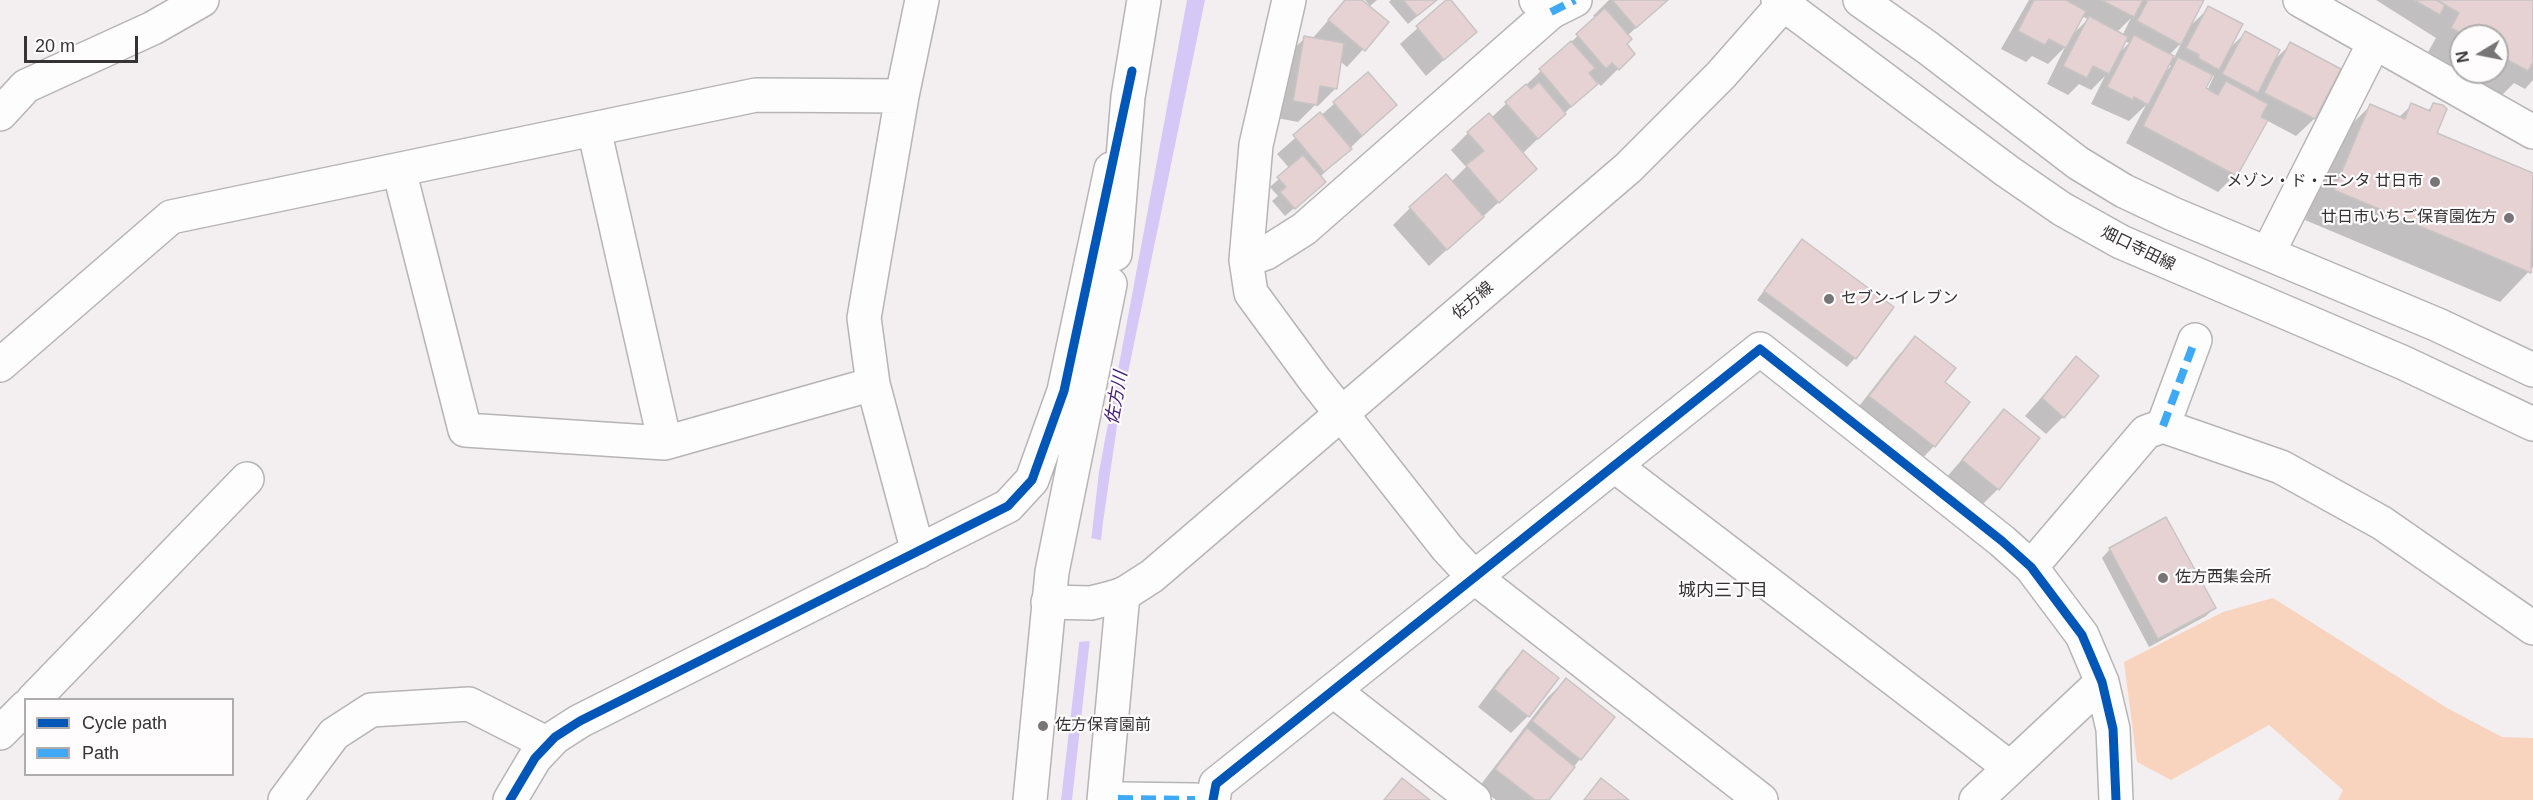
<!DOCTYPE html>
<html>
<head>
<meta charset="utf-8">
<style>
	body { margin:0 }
	#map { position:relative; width:2533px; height:800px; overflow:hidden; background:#f3eff1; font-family:Helvetica,sans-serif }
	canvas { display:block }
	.legend { position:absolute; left:24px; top:698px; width:210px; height:78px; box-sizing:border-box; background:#fffcfd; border:2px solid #aeacad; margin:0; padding:8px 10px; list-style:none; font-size:18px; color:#353334 }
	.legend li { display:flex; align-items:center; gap:12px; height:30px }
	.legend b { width:30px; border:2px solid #aeacad }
	.north { position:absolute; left:2449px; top:24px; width:60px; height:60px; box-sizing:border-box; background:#fffcfd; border:2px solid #aeacad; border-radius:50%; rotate:260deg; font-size:16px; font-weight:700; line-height:24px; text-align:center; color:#353334 }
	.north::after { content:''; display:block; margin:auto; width:21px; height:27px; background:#787576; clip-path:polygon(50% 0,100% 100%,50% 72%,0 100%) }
	.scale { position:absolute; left:24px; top:36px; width:114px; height:27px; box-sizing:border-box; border:3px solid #353334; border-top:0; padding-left:8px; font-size:18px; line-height:21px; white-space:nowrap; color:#353334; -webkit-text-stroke:4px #fffcfd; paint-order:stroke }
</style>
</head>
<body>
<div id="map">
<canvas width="2533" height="800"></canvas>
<ul class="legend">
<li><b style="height:8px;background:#0057b8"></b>Cycle path</li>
<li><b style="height:8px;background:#3fa9f5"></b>Path</li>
</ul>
<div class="north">N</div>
<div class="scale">20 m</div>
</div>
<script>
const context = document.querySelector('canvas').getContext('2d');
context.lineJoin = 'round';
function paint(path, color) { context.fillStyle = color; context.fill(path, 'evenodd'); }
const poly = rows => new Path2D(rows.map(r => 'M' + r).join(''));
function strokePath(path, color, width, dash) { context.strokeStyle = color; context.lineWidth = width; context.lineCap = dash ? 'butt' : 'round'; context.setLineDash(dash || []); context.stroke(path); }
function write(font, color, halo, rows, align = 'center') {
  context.font = font + ' Helvetica,"Noto Sans JP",sans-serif'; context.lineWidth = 4.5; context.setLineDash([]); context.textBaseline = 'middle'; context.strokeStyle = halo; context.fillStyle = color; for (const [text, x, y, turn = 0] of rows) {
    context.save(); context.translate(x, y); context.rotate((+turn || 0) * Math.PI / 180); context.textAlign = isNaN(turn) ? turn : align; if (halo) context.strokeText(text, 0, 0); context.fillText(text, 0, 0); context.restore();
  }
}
paint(poly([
	[2273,598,2447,708,2502,737,2533,738,2533,800,2338,800,2343,790,2269,725,2171,780,2137,762,2124,662,2223,612]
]), '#f8d3be');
paint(poly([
	[1187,0,1205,0,1117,426,1103,522,1072,800,1061,800,1099,472]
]), '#d5c8f7');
paint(poly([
	[1087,537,1104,541,1092,641,1075,642]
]), '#f3eff1');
paint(poly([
	[1346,0,1360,0,1387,23,1347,67,1340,61,1335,89,1318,106,1315,105,1298,122,1277,118,1287,55,1305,38,1312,39],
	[1365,0,1377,0,1370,6],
	[1391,0,1436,0,1408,24,1389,2],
	[1449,0,1475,32,1426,76,1400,44],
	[1609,0,1666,0,1627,36,1625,44,1633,54,1601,86,1597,82,1522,154,1535,169,1429,266,1393,225,1410,208,1451,182,1466,167,1451,150,1468,133,1491,118,1560,53,1596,18,1593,16],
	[2029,0,2203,0,2190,26,2209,8,2230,48,2245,33,2273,61,2291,44,2339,70,2314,119,2296,136,2266,120,2235,175,2218,192,2126,143,2146,105,2129,121,2091,104,2105,76,2091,90,2079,84,2068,95,2047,84,2065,47,2048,64,2032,56,2026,62,2001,49],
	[2081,16,2088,19,2072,35],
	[2131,18,2122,36,2117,32],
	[2125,41,2129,43,2120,52],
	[2182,42,2174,58,2169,55],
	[2168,64,2171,66,2163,74],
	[2212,74,2214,76,2207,91,2204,89],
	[2376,0,2533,0,2533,80,2525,89,2514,83,2502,95,2462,72,2497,72,2497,36,2461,36,2461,71,2428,52,2436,38],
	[1368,74,1395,105,1320,177,1315,190,1285,216,1272,201,1278,196,1270,187,1290,169,1277,154],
	[2412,105,2427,111,2434,105,2435,133,2533,175,2533,267,2500,302,2305,220,2340,136,2370,106,2398,118],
	[1802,241,1855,358,1847,367,1757,300],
	[1916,338,1943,382,1968,402,1934,446,1917,464,1853,414,1898,356],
	[2076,358,2063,417,2046,434,2025,416],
	[2004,411,1998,489,1981,506,1946,478],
	[2110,549,2214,608,2206,616,2149,647,2102,558],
	[1523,652,1528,716,1511,733,1478,707,1506,670],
	[1566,680,1580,759,1547,800,1496,800,1479,787,1548,697]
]), '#0003');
const building = poly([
	[1345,0,1362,0,1389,22,1365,51,1328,20,1345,0],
	[1403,0,1437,0,1417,16,1403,0],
	[1446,0,1451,0,1477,32,1444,60,1416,26,1446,0],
	[1612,0,1668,0,1636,28,1612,0],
	[2034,0,2066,0,2086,11,2066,48,2049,39,2045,45,2018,31,2034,0],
	[2101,0,2143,0,2134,17,2101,0],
	[2148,0,2204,0,2181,45,2137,21,2148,0],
	[2414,0,2436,0,2445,5,2440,15,2414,0],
	[2437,0,2533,0,2533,62,2528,71,2497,54,2497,36,2466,36,2451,28,2459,13,2437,0],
	[2208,6,2243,24,2219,70,2198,58,2199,55,2186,48,2208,6],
	[1605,8,1632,39,1627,44,1635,54,1619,70,1612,63,1606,69,1576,34,1605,8],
	[2089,16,2128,37,2109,74,2093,66,2087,78,2063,66,2089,16],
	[2245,31,2280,50,2258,93,2222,74,2245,31],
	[2134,35,2174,56,2148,105,2134,97,2133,100,2107,87,2134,35],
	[1304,36,1344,43,1337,89,1320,86,1317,105,1293,101,1304,36],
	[1571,41,1595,68,1589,73,1598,84,1571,107,1539,69,1571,41],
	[2290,42,2341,69,2315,119,2264,93,2290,42],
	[2178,57,2213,75,2206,88,2218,95,2226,81,2268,104,2261,117,2268,120,2237,176,2143,126,2178,57],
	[1368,72,1397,105,1362,136,1333,102,1368,72],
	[1539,82,1566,114,1538,139,1505,102,1526,84,1531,89,1539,82],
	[2411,103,2430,111,2433,103,2443,105,2447,109,2437,133,2533,173,2531,273,2334,190,2370,104,2405,119,2411,103],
	[1320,112,1352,149,1324,172,1293,135,1320,112],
	[1489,113,1537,169,1499,203,1466,165,1484,151,1467,132,1489,113],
	[1303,155,1326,182,1295,209,1280,192,1286,187,1277,177,1303,155],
	[1446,174,1484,217,1447,250,1409,207,1446,174],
	[1802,239,1894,307,1856,359,1764,291,1802,239],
	[1915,336,1956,368,1945,382,1970,402,1935,447,1869,396,1915,336],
	[2076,356,2099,376,2064,418,2042,398,2076,356],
	[2004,409,2040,438,1999,490,1962,460,2004,409],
	[2166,517,2216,608,2158,639,2109,548,2166,517],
	[1523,650,1559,678,1529,717,1494,689,1523,650],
	[1566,678,1615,717,1581,760,1532,721,1566,678],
	[1527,728,1575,767,1549,800,1535,800,1495,769,1527,728],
	[1402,778,1430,800,1384,800,1402,778],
	[1601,778,1629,800,1584,800,1601,778]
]);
paint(building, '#e6d2d2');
strokePath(building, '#c7c4c4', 1.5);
const pedestrian = poly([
	[1551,12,1575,0],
	[2163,426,2195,340],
	[1118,799,1195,800]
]);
const minor = poly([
	[1289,0,1256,145,1246,260,1251,293,1314,379,1447,548,1473,576,1761,800],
	[2300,0,2533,132],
	[0,114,26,86,153,28,202,0],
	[594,129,665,443],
	[399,170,465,430,665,443,873,384],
	[2268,253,2374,43],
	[1246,260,1266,253,1304,229,1551,12,1536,0],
	[0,365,171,217,756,95,902,96],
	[1615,466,2009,767],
	[918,552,873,384,864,318,902,96,922,0],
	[2031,567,2146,432,2163,426,2281,467,2382,523,2533,628],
	[1334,691,1474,800],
	[33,700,247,479],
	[0,733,26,707],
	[285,800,334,734,371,710,469,704,548,744],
	[510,800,535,758,555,737,580,721,1008,506,1032,480,1064,391,1111,169],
	[1030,800,1052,572,1110,284],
	[1104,800,1123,594],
	[1213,800,1216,784,1760,349,2002,541,2031,567,2082,635,2102,682,2113,729,2116,800],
	[1976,800,2102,682]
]);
const tertiary = poly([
	[1778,0,2007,171,2062,209,2121,242,2404,363,2533,424],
	[1860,0,1928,48,2078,163,2124,191,2173,214,2438,325,2533,370],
	[1115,254,1128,97,1144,0],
	[1048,602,1091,603,1107,599,1124,594,1152,576,1628,168,1721,75,1787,0]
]);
strokePath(pedestrian, '#b6b4b5', 36);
strokePath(minor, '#b6b4b5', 36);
strokePath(tertiary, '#b6b4b5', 36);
strokePath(pedestrian, '#fdfdfd', 33);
strokePath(minor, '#fdfdfd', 33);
strokePath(tertiary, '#fdfdfd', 33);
strokePath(poly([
	[1551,12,1575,0],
	[2163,426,2195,340],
	[1118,799,1195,800]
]), '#3fa9f5', 8, [15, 8]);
strokePath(poly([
	[510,800,535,758,555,737,580,721,1008,506,1032,480,1064,391,1132,71],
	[1213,800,1216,784,1760,349,2002,541,2031,567,2082,635,2102,682,2113,729,2116,800]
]), '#0057b8', 9);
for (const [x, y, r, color] of [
	[2435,182,6,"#787576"],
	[2509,218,6,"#787576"],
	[1829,299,6,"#787576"],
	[2163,578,6,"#787576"],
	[1043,726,6,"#787576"]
]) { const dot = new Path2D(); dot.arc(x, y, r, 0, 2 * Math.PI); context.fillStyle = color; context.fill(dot); strokePath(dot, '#fffcfd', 2); }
write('16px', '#353334', '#fffcfd', [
	["メゾン・ド・エンタ 廿日市",2423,182,"right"],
	["廿日市いちご保育園佐方",2497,218,"right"],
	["セブン-イレブン",1841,299],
	["佐方西集会所",2175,578],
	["佐方保育園前",1055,726]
], 'left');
write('16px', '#353334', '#fffcfd', [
	["畑口寺田線",2138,249,26],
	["佐方線",1473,301,-41]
]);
write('italic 18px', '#46217e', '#fffcfd', [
	["佐方川",1117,398,-80]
]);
write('18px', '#353334', '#fffcfd', [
	["城内三丁目",1723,591]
]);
</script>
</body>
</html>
